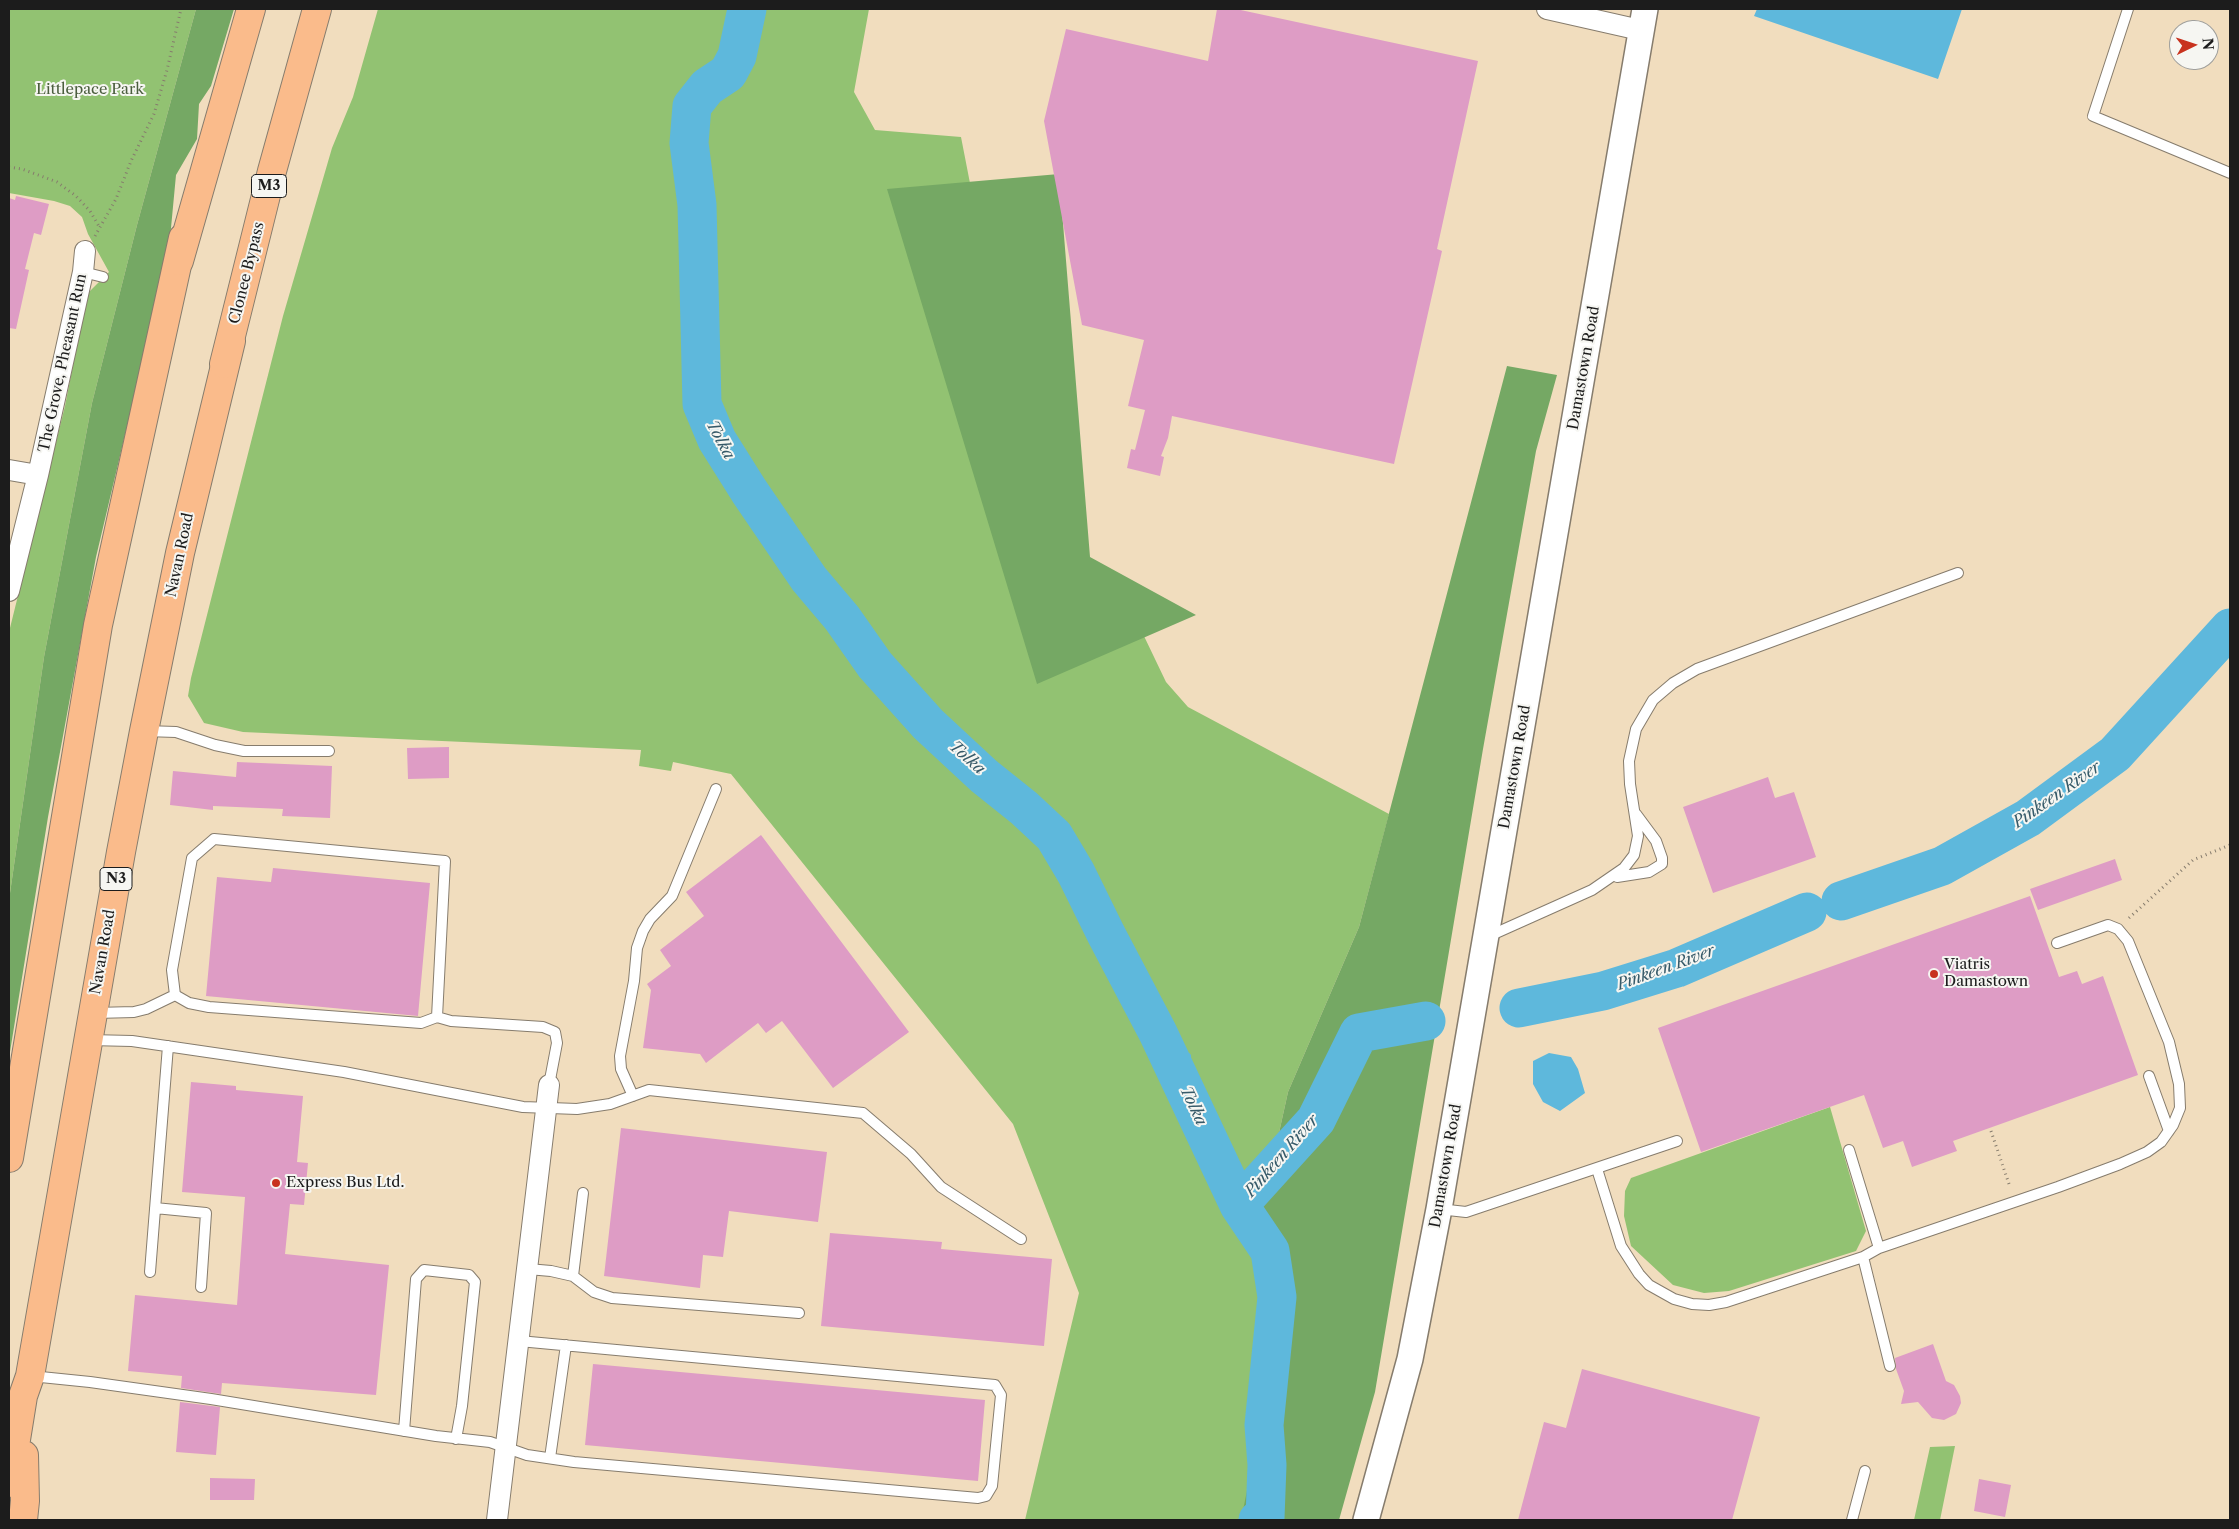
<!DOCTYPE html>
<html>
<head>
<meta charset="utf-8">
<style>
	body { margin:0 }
	#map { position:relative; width:2239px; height:1529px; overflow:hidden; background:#f1ddbe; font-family:"Libre Caslon Text",serif }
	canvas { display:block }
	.frame { position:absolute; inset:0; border:10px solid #1c1c1c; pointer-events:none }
	.north { position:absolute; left:2169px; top:20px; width:50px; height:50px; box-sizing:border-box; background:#f6f6f2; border:1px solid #9f9f9c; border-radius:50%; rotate:86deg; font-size:14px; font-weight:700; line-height:20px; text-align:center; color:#1c1c1c }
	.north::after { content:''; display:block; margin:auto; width:18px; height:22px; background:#c8321e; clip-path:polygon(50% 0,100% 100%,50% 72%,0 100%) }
</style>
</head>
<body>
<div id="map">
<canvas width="2239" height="1529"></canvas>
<div class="frame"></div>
<div class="north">N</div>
</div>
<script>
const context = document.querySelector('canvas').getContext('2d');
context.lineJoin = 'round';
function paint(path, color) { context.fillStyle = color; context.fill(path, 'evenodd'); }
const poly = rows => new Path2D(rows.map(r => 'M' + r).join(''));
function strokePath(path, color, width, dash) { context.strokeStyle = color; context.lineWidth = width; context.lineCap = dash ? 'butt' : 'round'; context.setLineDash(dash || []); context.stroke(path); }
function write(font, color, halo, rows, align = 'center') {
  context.font = font + ' "Libre Caslon Text",serif'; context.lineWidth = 4; context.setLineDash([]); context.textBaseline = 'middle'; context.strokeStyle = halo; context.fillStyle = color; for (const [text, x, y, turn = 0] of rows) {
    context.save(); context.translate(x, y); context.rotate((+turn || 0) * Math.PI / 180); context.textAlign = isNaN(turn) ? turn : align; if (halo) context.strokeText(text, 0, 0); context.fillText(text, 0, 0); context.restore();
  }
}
paint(poly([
	[9,9,196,9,137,225,92,403,44,657,9,900,9,632,65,406,87,294,109,272,88,234,82,217,70,206,54,201,9,193],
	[378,9,741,9,736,34,722,66,699,88,684,117,685,171,694,238,690,396,709,438,772,544,902,705,956,764,1018,811,1051,842,1085,902,1194,1119,1244,1222,1268,1265,1272,1300,1266,1354,1257,1520,1025,1520,1079,1293,1013,1124,731,774,673,762,671,771,639,766,641,750,243,732,204,723,188,696,191,678,283,316,332,148,353,97],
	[759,9,869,9,854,92,875,130,961,137,1025,466,1143,634,1166,682,1188,707,1389,814,1359,927,1288,1092,1273,1160,1252,1204,1241,1169,1190,1063,1109,903,1057,819,959,741,820,574,722,429,708,393,714,264,713,222,694,150,696,127,705,107,731,91,755,34],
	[1830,1107,1866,1231,1856,1251,1729,1291,1704,1293,1673,1285,1631,1246,1624,1216,1625,1191,1631,1178],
	[1955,1446,1940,1520,1914,1520,1930,1447]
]), '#92c272');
paint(poly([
	[196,9,234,9,211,86,199,104,197,139,176,175,169,249,96,557,48,817,9,1058,9,900,44,657,92,403,137,225],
	[1059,174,1090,557,1196,615,1037,684,887,189],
	[1507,366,1557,375,1536,451,1483,749,1375,1392,1339,1520,1241,1520,1290,1281,1252,1204,1273,1160,1288,1092,1359,927]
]), '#75a864');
paint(poly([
	[1757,9,1962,9,1938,79,1754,16],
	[1549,1053,1571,1057,1578,1069,1585,1093,1560,1111,1543,1102,1533,1084,1533,1061]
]), '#5eb8dc');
strokePath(poly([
	[1173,1064,1188,1056]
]), '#5eb8dc', 6);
strokePath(poly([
	[747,9,737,56,728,73,707,87,692,106,689,143,697,205,702,404,717,440,749,491,809,579,842,618,875,665,928,724,984,776,1024,808,1054,836,1076,873,1106,934,1158,1033,1239,1205,1270,1251,1277,1297,1264,1425,1267,1465,1265,1518,1258,1520],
	[1841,901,1942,866,2028,818,2115,754,2230,628],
	[1519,1008,1603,991,1677,968,1807,912],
	[1239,1205,1316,1120,1359,1033,1426,1021]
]), '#5eb8dc', 39);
paint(poly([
	[1217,9,1236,9,1478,61,1437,249,1442,251,1394,464,1172,416,1168,438,1161,456,1164,457,1160,476,1127,468,1131,449,1135,450,1145,410,1128,406,1144,340,1082,325,1044,121,1066,29,1208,61],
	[16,196,49,204,41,235,34,233,25,269,29,270,16,329,9,328,9,198,15,200],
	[449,747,449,778,408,779,407,748],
	[237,762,332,766,330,818,282,816,283,809,213,806,213,810,170,805,173,771,236,777],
	[1768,777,1775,798,1794,792,1816,857,1713,893,1683,807],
	[761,835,909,1032,833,1088,782,1021,766,1033,758,1023,706,1063,700,1054,643,1048,651,990,647,984,671,966,660,950,704,916,686,892],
	[2115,859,2122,880,2038,910,2030,889],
	[273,868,430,883,418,1016,206,996,217,877,271,882],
	[2030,896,2059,977,2077,971,2082,984,2103,976,2138,1075,1953,1141,1957,1151,1912,1167,1903,1141,1883,1148,1864,1095,1701,1152,1658,1028],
	[191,1082,236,1086,236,1090,303,1096,297,1162,308,1163,304,1205,290,1204,285,1254,389,1265,376,1395,222,1383,221,1394,181,1388,182,1376,128,1371,135,1295,237,1305,245,1197,182,1192],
	[621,1128,827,1152,818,1222,729,1211,723,1257,703,1255,700,1288,604,1276],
	[830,1233,942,1242,941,1249,1052,1259,1044,1346,821,1326],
	[1933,1344,1946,1381,1954,1385,1960,1396,1961,1403,1956,1414,1944,1420,1932,1418,1918,1402,1901,1404,1904,1391,1896,1369,1895,1358],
	[593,1364,985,1400,978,1481,585,1445],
	[1582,1369,1760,1417,1732,1520,1518,1520,1544,1422,1566,1428],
	[180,1402,220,1407,216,1455,176,1452],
	[210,1478,255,1479,254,1500,210,1500],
	[1979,1479,2011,1485,2005,1517,1974,1511]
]), '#de9cc5');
const service = poly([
	[2128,9,2093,116,2230,173],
	[83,272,103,277],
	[145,731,176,732,215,745,244,751,329,751],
	[214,839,445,861,437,1017,421,1023,209,1007,189,1003,175,995,172,970,192,858,214,839],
	[1617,877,1649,872,1662,864,1662,858,1656,841,1636,814],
	[1487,937,1592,890,1624,868,1634,855,1638,836,1630,784,1629,761,1636,729,1653,700,1673,683,1697,669,1958,573],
	[95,1013,134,1012,146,1009,175,995],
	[437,1017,451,1021,543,1027,555,1032,557,1043,549,1085],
	[89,1040,132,1041,344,1072,523,1107,577,1109,610,1104,649,1090,863,1113,911,1154,941,1187,1021,1239],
	[2149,1076,2169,1131],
	[633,1096,621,1069,620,1056,634,981,637,948,643,931,650,919,672,896,716,789],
	[1849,1150,1879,1248],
	[1597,1169,1621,1246,1639,1274,1649,1285,1674,1299,1692,1304,1709,1305,1726,1302,1863,1257,1879,1248,2058,1187,2120,1164,2147,1152,2161,1142,2173,1125,2180,1108,2179,1084,2169,1042,2128,941,2118,929,2108,925,2057,943],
	[155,1208,206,1213,201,1287],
	[1439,1209,1466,1212,1677,1141],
	[1863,1257,1890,1366],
	[528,1269,551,1271,573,1276,594,1292,612,1298,799,1313],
	[150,1272,168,1046],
	[573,1276,583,1193],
	[31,1376,90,1382,211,1399,436,1436,490,1442,527,1455,574,1462,978,1498,986,1496,992,1486,1001,1395,995,1385,519,1341],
	[404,1431,416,1279,424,1270,469,1275,475,1282,462,1406,456,1439],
	[550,1458,566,1345],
	[1852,1520,1865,1471]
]);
const minor = poly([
	[1547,9,1640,30],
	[9,470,38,475],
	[9,591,38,475,83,272,85,251],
	[497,1520,549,1085]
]);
const tertiary = poly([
	[1366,1520,1410,1359,1439,1209,1645,9]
]);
const trunk = poly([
	[9,1158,98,625,183,238],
	[9,1483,23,1396,30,1376,121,852,144,731,180,553,231,341],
	[23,1520,25,1501,24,1455]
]);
const motorway = poly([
	[179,261,251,9],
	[224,364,272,171,317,9]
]);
strokePath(service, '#867c6d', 12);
strokePath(minor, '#867c6d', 22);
strokePath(tertiary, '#867c6d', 28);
strokePath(trunk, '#867c6d', 30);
strokePath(motorway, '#867c6d', 30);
strokePath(poly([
	[9,167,22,169,57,182,76,196,90,211,100,228],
	[95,236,116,199,131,161,154,114,167,70,181,9],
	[2129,918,2193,860,2230,845],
	[1991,1131,2010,1187]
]), '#867c6d', 3, [1, 4]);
strokePath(service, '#fff', 10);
strokePath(minor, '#fff', 20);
strokePath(tertiary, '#fff', 25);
strokePath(trunk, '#fabb8b', 28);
strokePath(motorway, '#fabb8b', 28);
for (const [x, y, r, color] of [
	[1934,974,5,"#c8321e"],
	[276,1183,5,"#c8321e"]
]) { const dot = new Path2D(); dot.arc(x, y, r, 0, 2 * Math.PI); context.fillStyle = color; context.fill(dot); strokePath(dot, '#f6f6f2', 2); }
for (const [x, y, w] of [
	[269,186,35],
	[116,879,32]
]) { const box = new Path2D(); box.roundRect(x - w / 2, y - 11.5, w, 23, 4); context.fillStyle = '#f6f6f2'; context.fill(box); strokePath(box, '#1c1c1c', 1); }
write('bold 14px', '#1c1c1c', null, [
	["M3",269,186],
	["N3",116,879]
]);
write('15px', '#4b5e3e', '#f6f6f2', [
	["Littlepace Park",90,90]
]);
write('15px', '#1c1c1c', '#f6f6f2', [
	["Clonee Bypass",247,273,-76],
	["The Grove, Pheasant Run",63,363,-78],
	["Damastown Road",1584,368,-80],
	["Navan Road",180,555,-78],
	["Damastown Road",1515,767,-80],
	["Navan Road",103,952,-80],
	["Damastown Road",1446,1166,-80]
]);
write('15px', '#1c1c1c', '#f6f6f2', [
	["Viatris",1944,965],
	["Damastown",1944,982],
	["Express Bus Ltd.",286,1183]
], 'left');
write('italic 16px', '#365a69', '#f6f6f2', [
	["Tolka",720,440,62],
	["Tolka",967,758,42],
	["Pinkeen River",2057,795,-35],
	["Pinkeen River",1666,968,-20],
	["Tolka",1193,1106,65],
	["Pinkeen River",1282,1156,-49]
]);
</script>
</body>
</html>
